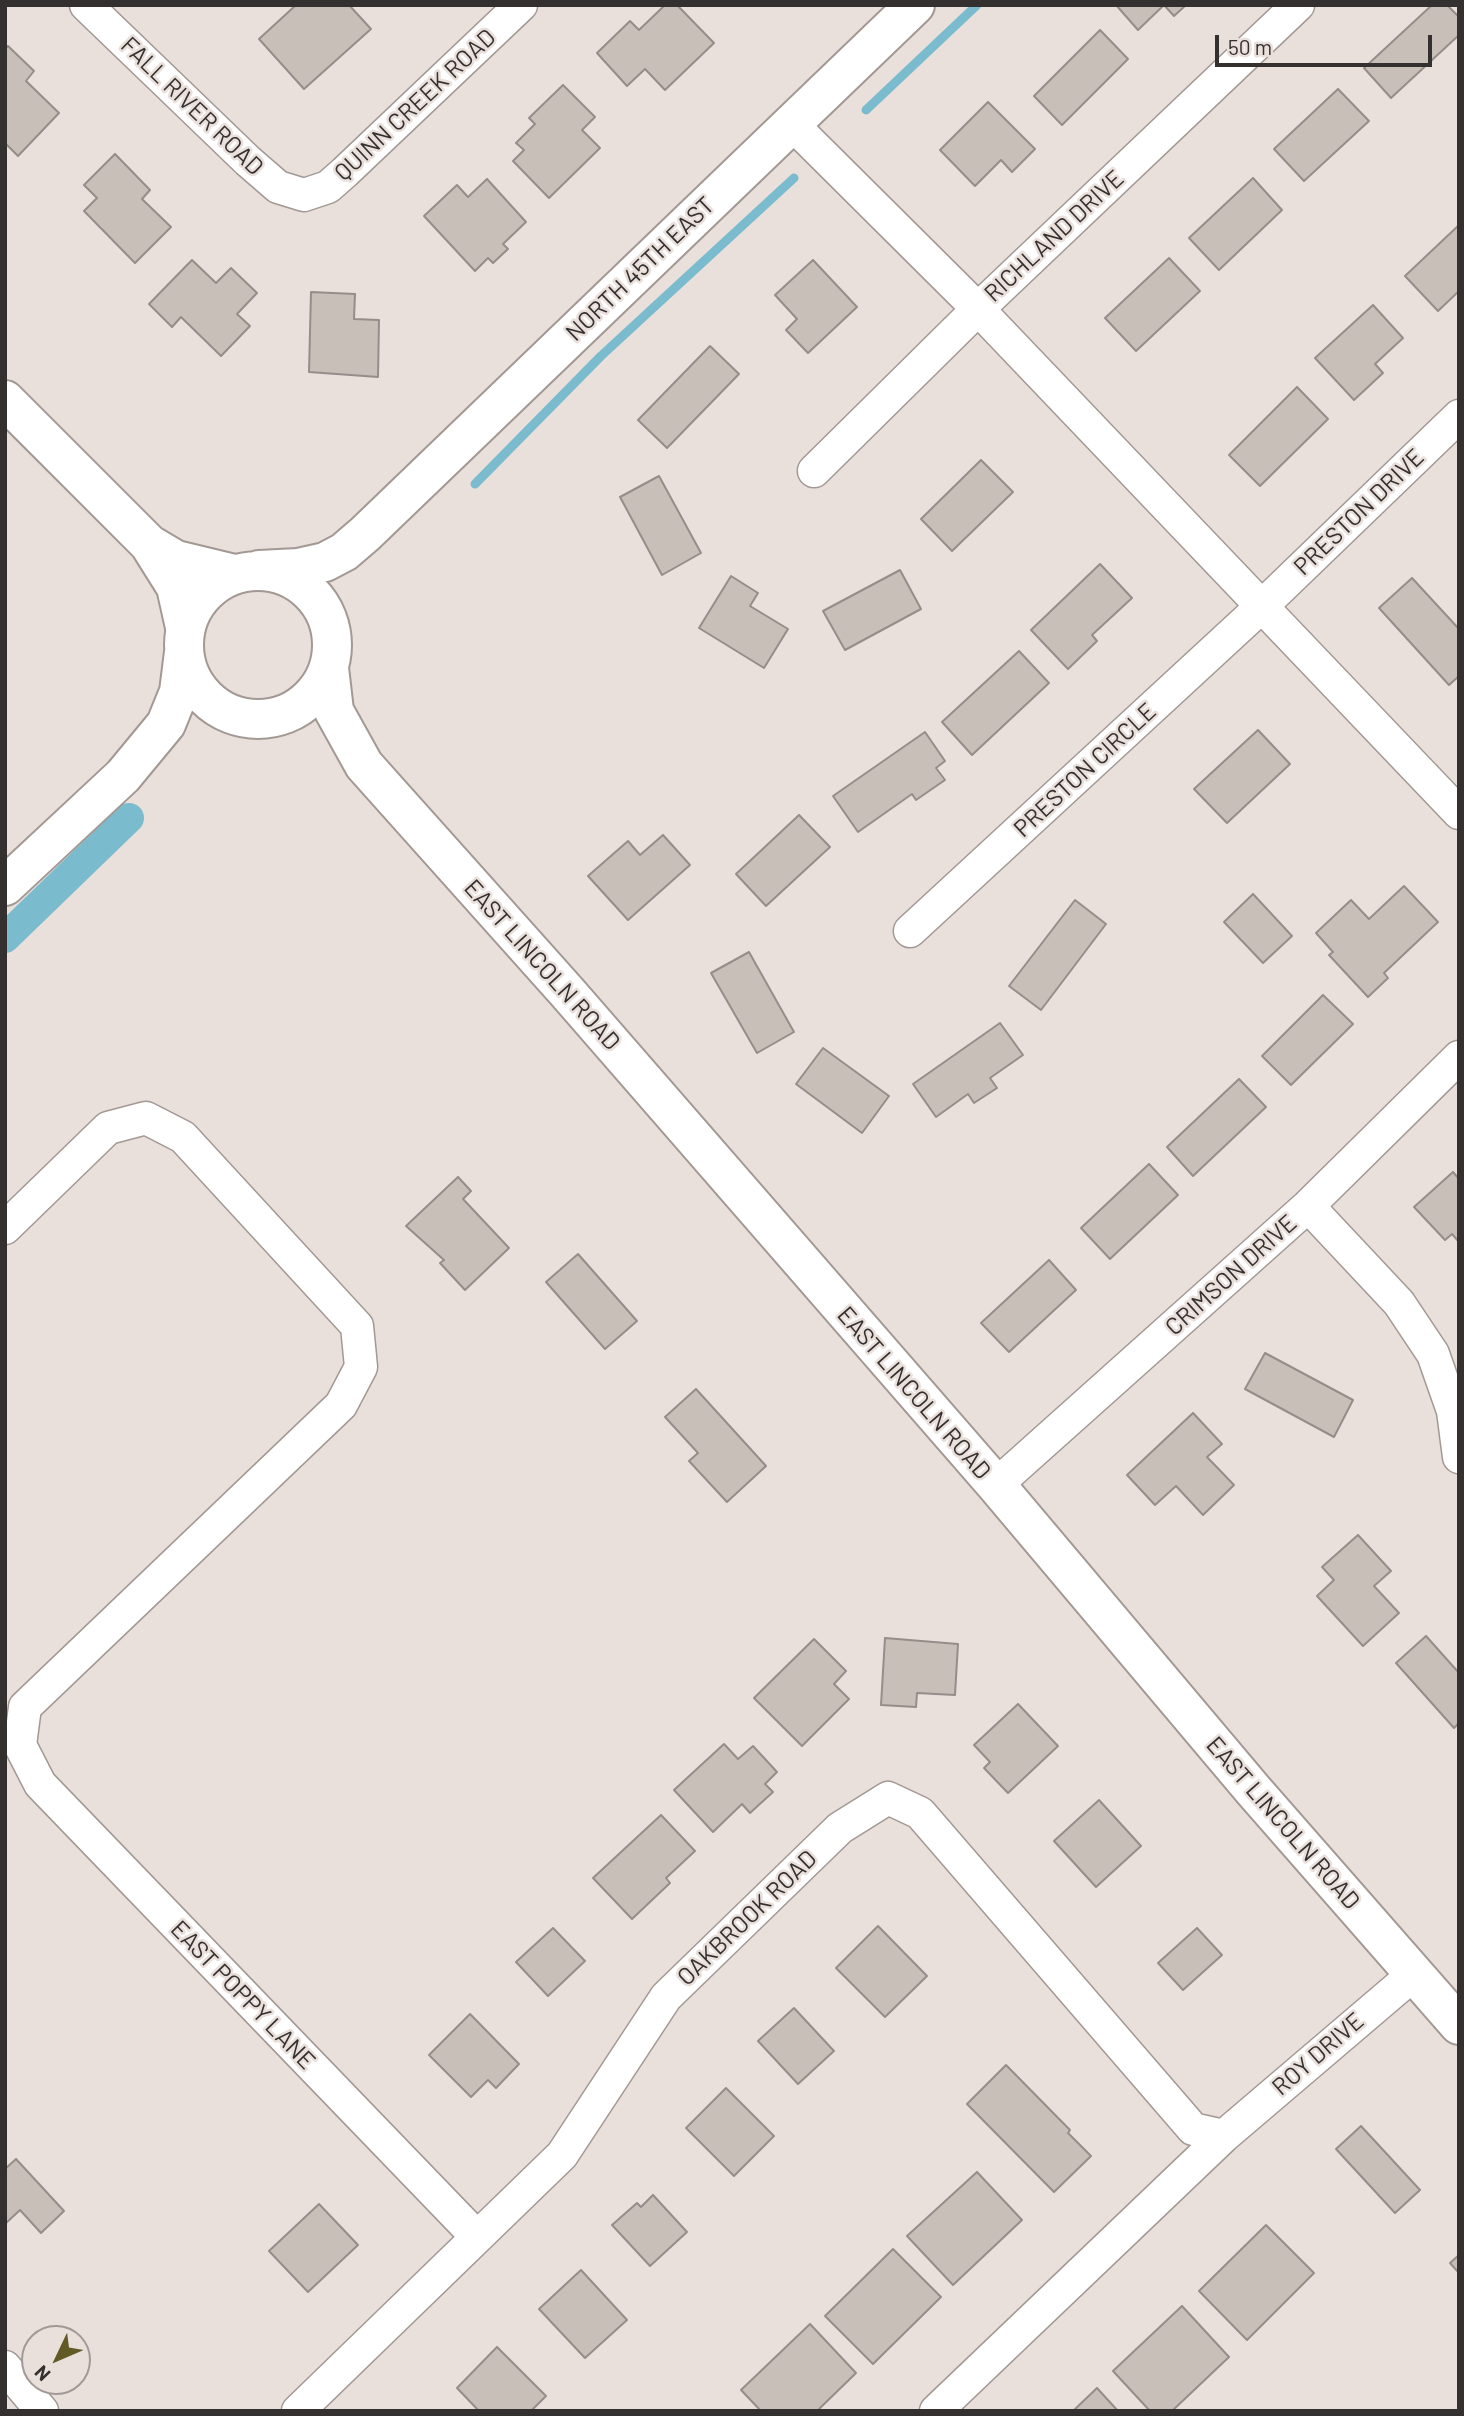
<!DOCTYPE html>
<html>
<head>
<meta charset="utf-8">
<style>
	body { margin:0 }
	#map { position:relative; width:1464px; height:2416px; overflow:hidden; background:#e9dfdb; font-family:Barlow,sans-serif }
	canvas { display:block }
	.frame { position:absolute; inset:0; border:7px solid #34302f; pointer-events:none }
	.north { position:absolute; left:21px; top:2325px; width:70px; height:70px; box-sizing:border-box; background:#e9dfdb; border:2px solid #a19996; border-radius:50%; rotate:226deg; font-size:19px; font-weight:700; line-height:28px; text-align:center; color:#34302f }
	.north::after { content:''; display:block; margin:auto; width:24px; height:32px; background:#625a26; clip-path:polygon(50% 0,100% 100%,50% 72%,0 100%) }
	.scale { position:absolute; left:1215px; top:35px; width:217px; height:32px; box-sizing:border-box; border:4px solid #34302f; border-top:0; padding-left:9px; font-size:21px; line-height:24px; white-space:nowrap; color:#34302f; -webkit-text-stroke:5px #e9dfdb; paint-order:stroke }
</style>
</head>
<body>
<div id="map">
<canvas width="1464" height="2416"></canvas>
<div class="frame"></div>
<div class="north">N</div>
<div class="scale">50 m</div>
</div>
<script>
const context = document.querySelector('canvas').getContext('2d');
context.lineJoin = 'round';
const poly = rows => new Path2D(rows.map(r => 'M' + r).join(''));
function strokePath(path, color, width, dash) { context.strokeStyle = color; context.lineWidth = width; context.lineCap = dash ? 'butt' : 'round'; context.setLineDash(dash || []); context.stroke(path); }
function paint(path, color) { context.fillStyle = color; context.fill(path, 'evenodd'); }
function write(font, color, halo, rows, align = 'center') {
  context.font = font + ' Barlow,sans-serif'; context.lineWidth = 5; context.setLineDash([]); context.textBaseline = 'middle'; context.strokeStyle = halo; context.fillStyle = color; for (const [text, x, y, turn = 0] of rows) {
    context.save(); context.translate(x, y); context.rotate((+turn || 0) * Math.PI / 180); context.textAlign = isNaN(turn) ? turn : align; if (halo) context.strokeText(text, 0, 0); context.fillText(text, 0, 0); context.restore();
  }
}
strokePath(poly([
	[866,110,977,5],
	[475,484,601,356,794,178]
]), '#7abccd', 9);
strokePath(poly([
	[5,938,129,818]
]), '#7abccd', 30);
const building = poly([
	[296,5,349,5,371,29,304,89,259,39,296,5],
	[665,5,677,5,714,43,665,90,645,69,627,86,597,53,630,21,639,30,665,5],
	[1116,5,1164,5,1138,30,1116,5],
	[1164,5,1186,5,1174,16,1164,5],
	[1432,5,1447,5,1459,17,1459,35,1391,98,1364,68,1432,5],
	[1100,30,1128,59,1062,125,1034,96,1100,30],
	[8,46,34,71,26,81,59,113,18,156,5,143,5,49,8,46],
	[563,85,595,117,582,130,600,148,549,198,513,161,524,150,516,143,535,124,529,118,563,85],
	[1338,89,1369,121,1304,181,1274,149,1338,89],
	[988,102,1035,149,1012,172,1001,160,975,186,940,150,988,102],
	[115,154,150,190,142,199,171,227,135,263,84,211,97,198,84,185,115,154],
	[1253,178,1282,210,1219,270,1189,238,1253,178],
	[487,179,526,222,503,244,508,249,493,263,488,258,475,271,424,216,457,185,468,197,487,179],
	[1459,225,1459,291,1438,311,1405,276,1459,225],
	[1169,258,1200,291,1136,351,1105,318,1169,258],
	[192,260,216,283,231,268,257,293,237,314,250,326,221,356,181,317,172,327,149,304,192,260],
	[813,260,857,307,808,353,786,330,797,319,775,295,813,260],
	[311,292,355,294,354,319,379,320,378,377,309,372,311,292],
	[1373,305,1403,338,1375,364,1383,373,1354,400,1315,358,1373,305],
	[710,346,739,374,667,448,638,420,710,346],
	[1297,387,1328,419,1260,486,1229,455,1297,387],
	[981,460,1013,492,952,551,921,519,981,460],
	[659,476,701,553,662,575,620,497,659,476],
	[1100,564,1132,598,1092,635,1097,641,1068,669,1031,630,1100,564],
	[900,570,921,609,845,650,823,611,900,570],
	[731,576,758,593,750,606,788,629,764,668,699,628,731,576],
	[1412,578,1459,629,1459,676,1449,685,1379,608,1412,578],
	[1019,651,1049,683,972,755,942,722,1019,651],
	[1258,730,1290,764,1227,823,1194,789,1258,730],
	[925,732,945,761,936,768,945,780,916,800,912,794,858,832,833,796,925,732],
	[799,815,830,847,766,906,736,874,799,815],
	[663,835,690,865,628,920,588,876,628,841,640,855,663,835],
	[1404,886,1438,922,1384,973,1388,978,1368,997,1329,955,1333,952,1316,933,1351,900,1369,919,1404,886],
	[1253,894,1292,936,1263,963,1224,922,1253,894],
	[1075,900,1106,924,1041,1010,1009,986,1075,900],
	[749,952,794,1032,757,1053,711,973,749,952],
	[1323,995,1353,1024,1291,1085,1262,1056,1323,995],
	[1000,1023,1023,1055,990,1078,997,1088,974,1103,968,1094,936,1117,913,1084,1000,1023],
	[823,1048,889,1096,862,1133,796,1084,823,1048],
	[1239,1079,1266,1107,1193,1176,1167,1147,1239,1079],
	[1149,1164,1178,1195,1110,1259,1081,1228,1149,1164],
	[1453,1172,1459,1179,1459,1242,1452,1234,1445,1240,1414,1207,1453,1172],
	[458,1177,471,1191,463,1199,509,1248,465,1290,440,1263,444,1260,406,1226,458,1177],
	[578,1254,637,1321,605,1349,546,1282,578,1254],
	[1049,1260,1076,1290,1009,1352,981,1323,1049,1260],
	[1265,1353,1353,1400,1334,1437,1245,1389,1265,1353],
	[696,1389,766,1466,727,1502,689,1461,698,1453,665,1417,696,1389],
	[1193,1413,1222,1444,1207,1457,1234,1485,1203,1515,1176,1486,1155,1505,1127,1475,1193,1413],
	[1358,1535,1391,1571,1374,1586,1399,1613,1363,1646,1317,1596,1334,1580,1322,1567,1358,1535],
	[1426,1636,1459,1673,1459,1723,1454,1728,1396,1663,1426,1636],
	[885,1638,958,1644,955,1695,917,1693,916,1707,881,1705,885,1638],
	[814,1639,846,1671,834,1684,849,1699,802,1746,754,1698,814,1639],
	[1018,1704,1058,1746,1008,1793,984,1768,990,1762,974,1745,1018,1704],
	[724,1744,738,1759,753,1746,777,1772,765,1784,773,1792,750,1813,742,1804,713,1832,674,1790,724,1744],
	[1099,1800,1141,1846,1096,1887,1054,1841,1099,1800],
	[661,1815,695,1851,666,1878,670,1883,632,1919,593,1878,661,1815],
	[878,1926,927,1976,885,2017,836,1968,878,1926],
	[553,1928,585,1961,548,1996,516,1962,553,1928],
	[1197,1928,1222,1955,1183,1990,1158,1963,1197,1928],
	[794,2008,834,2051,798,2084,758,2041,794,2008],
	[470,2014,519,2064,496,2088,488,2080,471,2097,429,2055,470,2014],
	[1006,2065,1070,2130,1068,2133,1091,2156,1054,2192,967,2104,1006,2065],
	[726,2088,774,2136,734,2176,686,2128,726,2088],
	[1361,2126,1420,2190,1395,2213,1336,2149,1361,2126],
	[16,2159,64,2211,41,2233,20,2210,5,2224,5,2169,16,2159],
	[977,2172,1022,2220,953,2285,907,2236,977,2172],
	[653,2195,687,2232,650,2266,612,2225,637,2203,641,2207,653,2195],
	[319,2204,358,2245,308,2292,269,2251,319,2204],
	[1266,2225,1314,2273,1247,2340,1199,2291,1266,2225],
	[893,2249,941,2297,873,2364,825,2316,893,2249],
	[1459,2255,1459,2273,1450,2263,1459,2255],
	[581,2270,627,2320,585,2358,539,2309,581,2270],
	[1182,2306,1229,2357,1172,2411,1150,2411,1113,2371,1182,2306],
	[810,2324,856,2373,817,2411,761,2411,741,2390,810,2324],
	[497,2347,546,2396,531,2411,479,2411,457,2388,497,2347],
	[1097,2388,1118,2411,1073,2411,1097,2388]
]);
paint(building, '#c7bfb8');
strokePath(building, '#958e88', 2);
const minor = poly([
	[86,5,248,161,278,187,304,195,328,187,345,172,521,5],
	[791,123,978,309,1459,813],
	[814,471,978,309,1298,5],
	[910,931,1260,608,1459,416],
	[1308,1206,1399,1303,1433,1354,1453,1411,1459,1457],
	[5,1228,108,1128,146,1118,183,1137,357,1326,361,1367,341,1405,25,1707,20,1745,40,1784,477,2237],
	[996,1485,1308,1206,1459,1057],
	[5,2367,42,2411],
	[298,2411,562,2155,666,1997,840,1828,888,1798,920,1813,1193,2129,1224,2136],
	[936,2411,1224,2136,1414,1974]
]);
const tertiary = poly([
	[5,400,149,544,176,587,185,627],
	[149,544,176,560,234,574]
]);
const secondary = poly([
	[259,570,298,568,325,562,344,552,365,534,915,5],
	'184 645a74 74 0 1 1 148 0a74 74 0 1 1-148 0Z',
	[329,668,334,711,364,765,567,992,996,1485,1254,1791,1459,2025],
	[5,886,123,776,166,724,179,692,184,652]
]);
strokePath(minor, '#a29894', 35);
strokePath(tertiary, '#a29894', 42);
strokePath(secondary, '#a29894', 42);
strokePath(minor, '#fff', 32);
strokePath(tertiary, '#fff', 38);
strokePath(secondary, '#fff', 38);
write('24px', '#34302f', '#e9dfdb', [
	["QUINN CREEK ROAD",415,105,-43],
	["FALL RIVER ROAD",192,106,44],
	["RICHLAND DRIVE",1054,236,-43],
	["NORTH 45TH EAST",640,269,-44],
	["PRESTON DRIVE",1359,512,-44],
	["PRESTON CIRCLE",1085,770,-43],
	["EAST LINCOLN ROAD",542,965,48],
	["CRIMSON DRIVE",1231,1275,-42],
	["EAST LINCOLN ROAD",914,1393,49],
	["EAST LINCOLN ROAD",1283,1823,49],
	["OAKBROOK ROAD",747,1918,-44],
	["EAST POPPY LANE",243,1995,46],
	["ROY DRIVE",1318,2054,-41]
]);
</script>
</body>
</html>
